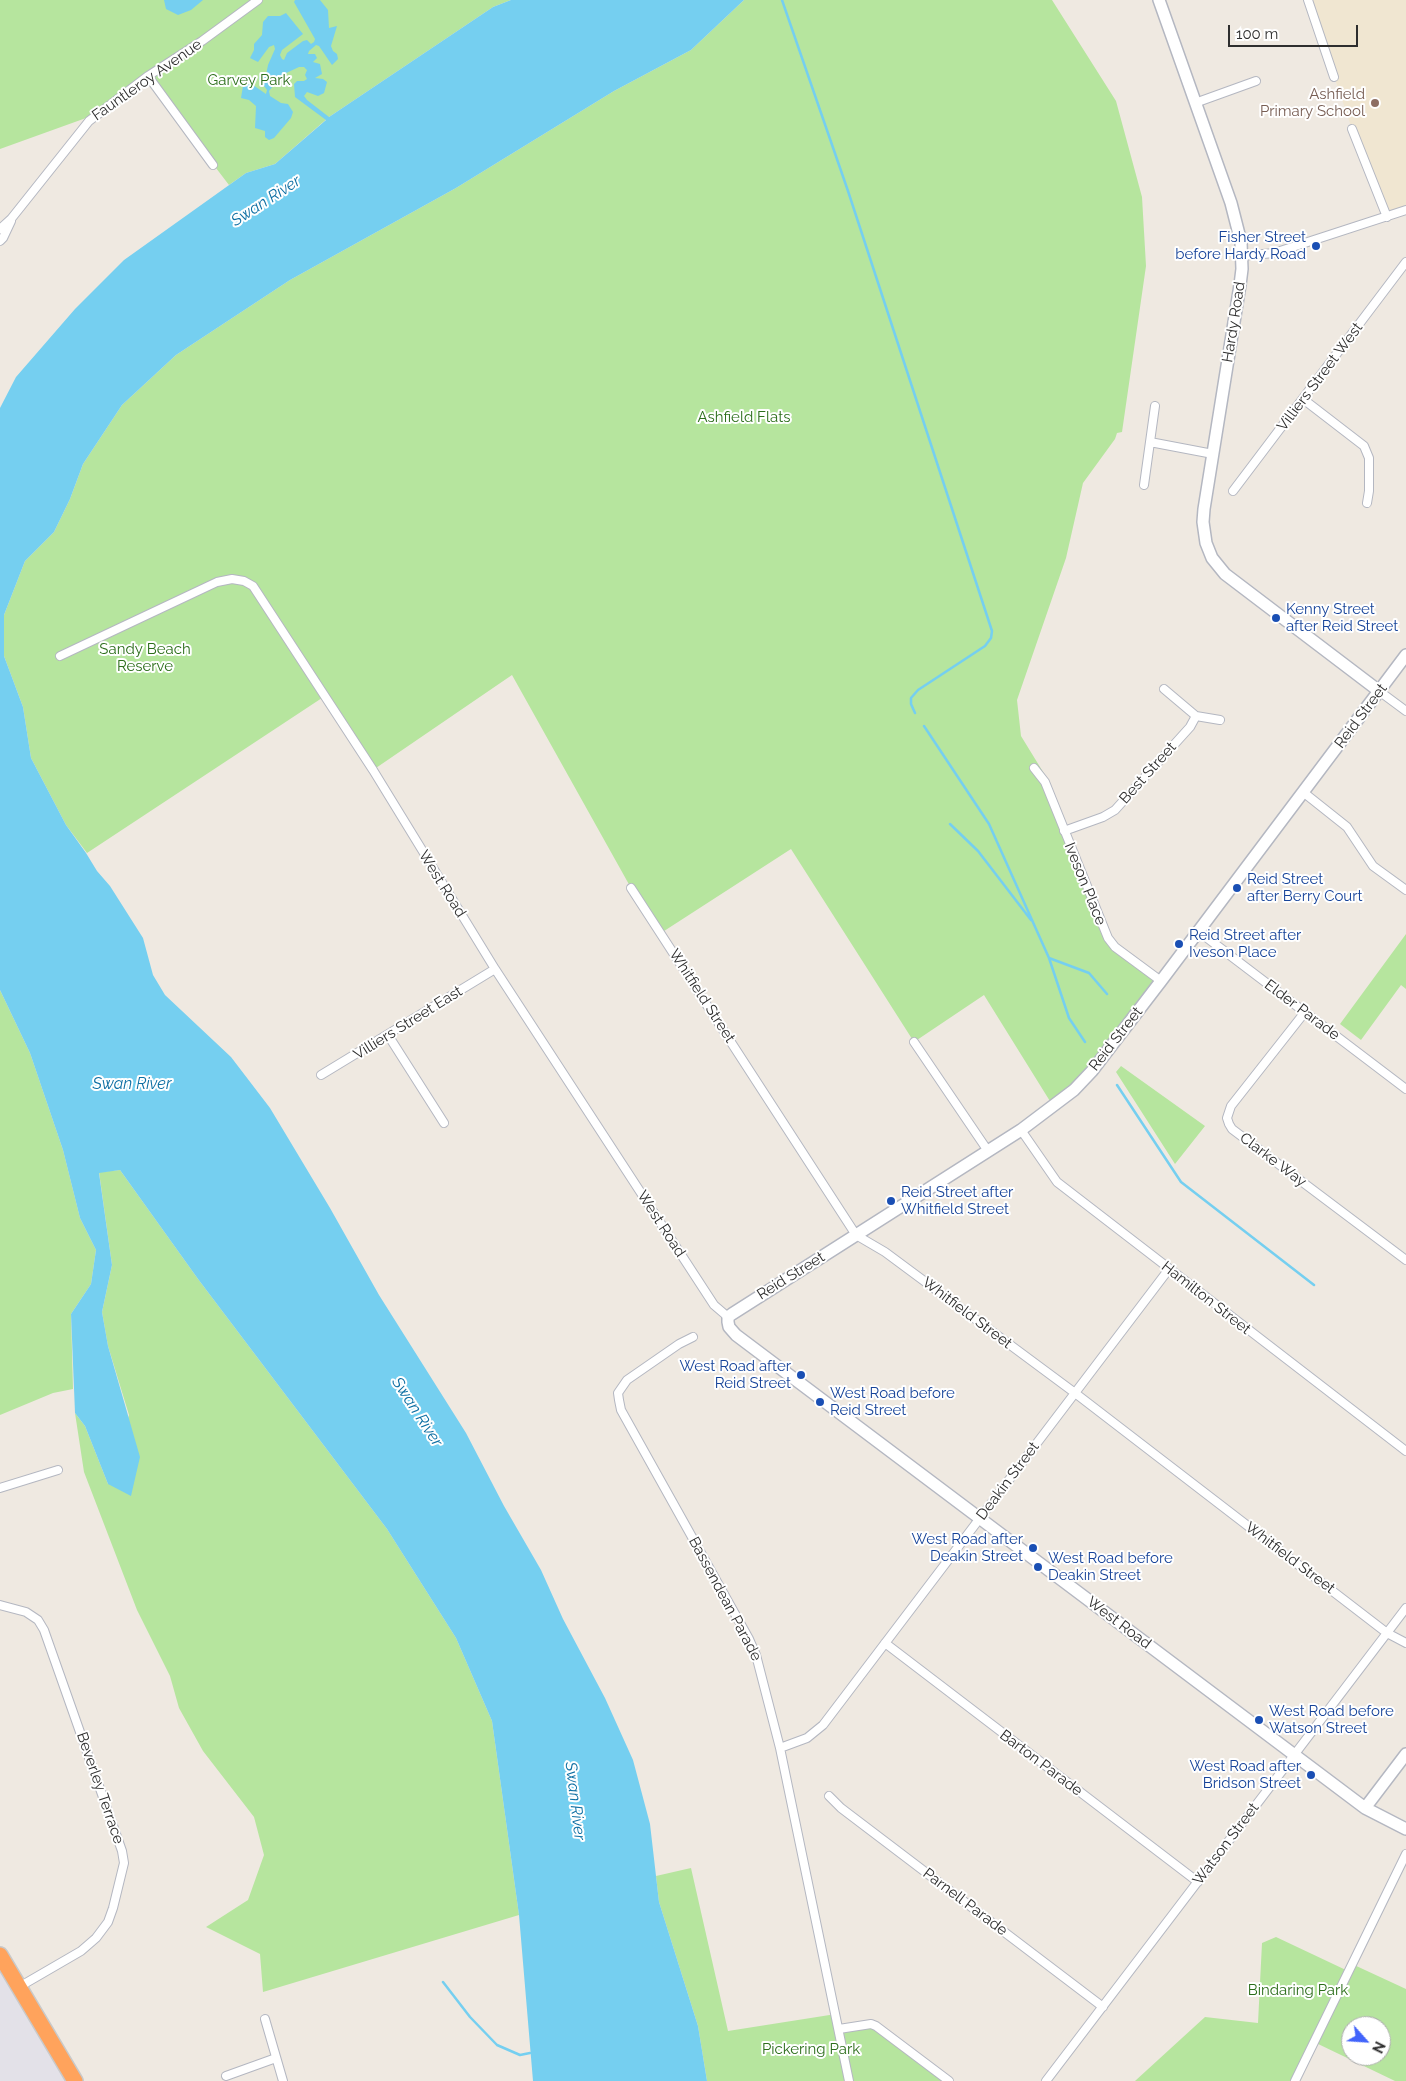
<!DOCTYPE html>
<html>
<head>
<meta charset="utf-8">
<style>
	body { margin:0 }
	#map { position:relative; width:1406px; height:2081px; overflow:hidden; background:#efe9e1; font-family:Raleway,sans-serif }
	canvas { display:block }
	.north { position:absolute; left:1341px; top:2016px; width:50px; height:50px; box-sizing:border-box; background:#fff; border:1px solid #ababab; border-radius:50%; rotate:116deg; font-size:14px; font-weight:700; line-height:20px; text-align:center; color:#2e2e2e }
	.north::after { content:''; display:block; margin:auto; width:18px; height:22px; background:#4264fb; clip-path:polygon(50% 0,100% 100%,50% 72%,0 100%) }
	.scale { position:absolute; left:1228px; top:25px; width:130px; height:22px; box-sizing:border-box; border:2px solid #2e2e2e; border-top:0; padding-left:6px; font-size:15px; line-height:18px; white-space:nowrap; color:#2e2e2e; -webkit-text-stroke:4px #fff; paint-order:stroke }
</style>
</head>
<body>
<div id="map">
<canvas width="1406" height="2081"></canvas>
<div class="north">N</div>
<div class="scale">100 m</div>
</div>
<script>
const context = document.querySelector('canvas').getContext('2d');
context.lineJoin = 'round';
function paint(path, color) { context.fillStyle = color; context.fill(path, 'evenodd'); }
const poly = rows => new Path2D(rows.map(r => 'M' + r).join(''));
function strokePath(path, color, width, dash) { context.strokeStyle = color; context.lineWidth = width; context.lineCap = dash ? 'butt' : 'round'; context.setLineDash(dash || []); context.stroke(path); }
function write(font, color, halo, rows, align = 'center') {
  context.font = font + ' Raleway,sans-serif'; context.lineWidth = 4; context.setLineDash([]); context.textBaseline = 'middle'; context.strokeStyle = halo; context.fillStyle = color; for (const [text, x, y, turn = 0] of rows) {
    context.save(); context.translate(x, y); context.rotate((+turn || 0) * Math.PI / 180); context.textAlign = isNaN(turn) ? turn : align; if (halo) context.strokeText(text, 0, 0); context.fillText(text, 0, 0); context.restore();
  }
}
paint(poly([
	[0,1955,78,2081,0,2081]
]), '#e3e1e8');
paint(poly([
	[1308,0,1406,0,1406,210,1387,217,1352,129]
]), '#f0e6d1');
paint(poly([
	[0,0,511,0,493,7,329,117,275,164,246,173,229,185,144,74,86,118,0,149],
	[744,0,1052,0,1116,101,1142,197,1146,266,1122,432,1117,433,1115,439,1083,483,1066,558,1017,700,1021,736,1048,780,1106,931,1117,946,1162,978,1092,1071,1053,1106,984,995,914,1042,791,849,661,933,631,888,512,675,373,770,325,696,87,853,66,825,31,758,23,707,4,656,4,615,25,561,54,532,70,499,83,464,122,405,176,355,290,280,456,188,614,91,691,50],
	[1406,934,1406,989,1401,985,1361,1040,1340,1024],
	[0,990,30,1053,63,1150,80,1218,96,1250,91,1284,71,1314,73,1389,53,1393,0,1415],
	[1121,1066,1205,1126,1175,1164,1116,1072],
	[120,1170,198,1279,387,1529,456,1638,492,1721,519,1915,263,1992,260,1954,206,1927,248,1900,264,1855,254,1817,203,1751,179,1708,170,1676,137,1610,84,1472,75,1413,85,1426,108,1484,129,1415,108,1346,102,1312,112,1265,99,1172],
	[691,1868,728,2031,836,2014,839,2029,871,2024,949,2081,707,2081,698,2026,659,1902,656,1876],
	[1276,1937,1348,1971,1352,1964,1406,1989,1406,2081,1395,2081,1314,2042,1295,2081,1135,2081,1205,2017,1258,2023,1262,1943],
	[1351,2026,1381,2026,1381,2056,1351,2056]
]), '#b6e59e');
paint(poly([
	[164,0,203,0,191,10,178,15,166,9],
	[295,0,320,0,328,10,329,28,337,26,331,46,333,51,337,54,338,59,332,65,319,46,316,45,309,51,308,54,315,54,317,58,313,62,320,64,322,74,315,78,323,79,327,82,324,93,318,96,307,92,304,96,307,100,329,117,493,7,511,0,744,0,691,50,614,91,456,188,290,280,176,355,122,405,83,464,70,499,54,532,25,561,4,615,4,656,23,707,31,758,66,825,86,853,97,871,110,886,143,938,153,975,165,995,231,1057,270,1108,330,1208,379,1295,466,1433,504,1506,541,1570,563,1619,605,1698,633,1760,650,1824,659,1902,698,2026,707,2081,533,2081,519,1915,492,1721,456,1638,387,1529,198,1279,120,1170,99,1173,112,1265,102,1312,108,1346,140,1457,131,1496,108,1484,85,1426,75,1413,71,1314,91,1284,96,1250,80,1218,63,1150,30,1053,0,990,0,408,16,377,75,309,124,260,246,173,275,164,326,120,295,97,294,84,297,81,304,81,307,79,305,75,307,70,304,67,299,67,282,75,269,91,270,96,281,103,288,104,293,112,291,118,274,138,269,140,265,137,265,131,255,128,256,106,249,100,241,98,243,86,247,84,253,85,266,94,267,90,259,79,260,74,266,75,268,65,275,49,274,45,269,47,258,62,250,58,254,50,254,44,262,35,263,22,268,16,280,16,286,13,303,34,282,50,280,55,282,59,284,60,287,53,303,41,307,40,311,44,314,42,315,39,294,2]
]), '#75cff0');
strokePath(poly([
	[782,0,848,191,992,631,991,638,985,646,918,690,911,698,911,704,915,713],
	[924,726,989,824,1049,958,1069,1018,1085,1042],
	[950,824,978,851,1031,920],
	[1049,958,1089,973,1107,994],
	[1117,1085,1181,1182,1314,1285],
	[443,1982,470,2017,497,2045,520,2055,530,2053]
]), '#75cff0', 2.5);
const street = poly([
	[1308,0,1334,77],
	[148,76,213,165],
	[1195,103,1256,81],
	[1352,129,1387,217],
	[0,229,11,219,89,121,148,76,202,41,258,0],
	[0,241,3,238,11,221],
	[1241,256,1274,253,1406,210],
	[1303,399,1364,446,1369,458,1369,491,1367,503],
	[1150,442,1213,454],
	[1144,485,1155,406],
	[1233,491,1406,262],
	[60,656,217,582,232,579,244,581,253,586,373,770,495,969,714,1305,728,1317],
	[1164,689,1196,716],
	[1379,691,1406,711],
	[1034,768,1045,782,1108,938,1115,947,1161,981],
	[1303,792,1347,827,1373,866,1406,890],
	[1064,831,1103,817,1115,810,1190,727,1196,716,1220,720],
	[631,888,856,1235,885,1252,1075,1393,1387,1633,1406,1643],
	[1198,931,1406,1089],
	[1305,1012,1231,1106,1227,1118,1229,1124,1232,1129,1406,1260],
	[388,1035,444,1123],
	[914,1042,988,1151],
	[321,1075,495,969],
	[1021,1130,1057,1182,1406,1451],
	[693,1337,679,1344,627,1380,618,1393,619,1400,621,1410,749,1639,756,1655,780,1748,849,2081],
	[0,1488,58,1470],
	[0,1605,26,1612,38,1620,44,1630,122,1851,124,1863,113,1908,108,1922,96,1938,81,1951,19,1987],
	[885,1643,1198,1882],
	[780,1748,807,1738,823,1725,1169,1269],
	[829,1796,841,1808,1103,2007],
	[265,2019,283,2081],
	[839,2029,871,2024,876,2026,949,2081],
	[226,2076,276,2058],
	[1046,2081,1406,1608],
	[1295,2081,1406,1854]
]);
const secondary = poly([
	[1159,0,1231,203,1241,242,1242,269,1240,285,1204,509,1203,522,1206,543,1212,558,1225,574,1379,691],
	[1406,655,1161,981,1092,1071,1074,1090,1021,1130,732,1314,728,1317,728,1322,729,1327,736,1335,1365,1808,1406,1829],
	[1365,1808,1406,1754]
]);
const highway = poly([
	[0,1955,75,2081]
]);
strokePath(street, '#b4b7c1', 10);
strokePath(secondary, '#b4b7c1', 14);
strokePath(highway, '#c9c9c9', 18);
strokePath(street, '#fff', 8);
strokePath(secondary, '#fff', 11);
strokePath(highway, '#ffa35c', 15);
for (const [x, y, r, color] of [
	[1375,103,5,"#8d6e63"],
	[1316,246,5,"#1a4fb4"],
	[1276,618,5,"#1a4fb4"],
	[1237,888,5,"#1a4fb4"],
	[1179,944,5,"#1a4fb4"],
	[891,1201,5,"#1a4fb4"],
	[801,1375,5,"#1a4fb4"],
	[820,1402,5,"#1a4fb4"],
	[1033,1548,5,"#1a4fb4"],
	[1038,1567,5,"#1a4fb4"],
	[1259,1720,5,"#1a4fb4"],
	[1311,1775,5,"#1a4fb4"]
]) { const dot = new Path2D(); dot.arc(x, y, r, 0, 2 * Math.PI); context.fillStyle = color; context.fill(dot); strokePath(dot, '#fff', 2); }
write('15px', '#2e2e2e', '#fff', [
	["Fauntleroy Avenue",147,80,-35],
	["Hardy Road",1234,322,-81],
	["Villiers Street West",1320,377,-53],
	["Reid Street",1361,716,-53],
	["Best Street",1148,773,-48],
	["West Road",442,884,58],
	["Iveson Place",1085,884,68],
	["Whitfield Street",702,996,57],
	["Elder Parade",1302,1010,37],
	["Villiers Street East",408,1023,-32],
	["Reid Street",1116,1039,-52],
	["Clarke Way",1273,1160,37],
	["West Road",661,1224,57],
	["Reid Street",791,1276,-32],
	["Hamilton Street",1206,1298,38],
	["Whitfield Street",967,1313,37],
	["Deakin Street",1008,1481,-53],
	["Whitfield Street",1290,1558,37],
	["Bassendean Parade",725,1599,62],
	["West Road",1119,1623,37],
	["Barton Parade",1041,1763,37],
	["Beverley Terrace",100,1788,71],
	["Watson Street",1226,1844,-53],
	["Parnell Parade",965,1902,37]
]);
write('15px', '#2c6e1b', '#fff', [
	["Garvey Park",249,80],
	["Ashfield Flats",744,417],
	["Sandy Beach",145,649],
	["Reserve",145,666],
	["Bindaring Park",1298,1990],
	["Pickering Park",811,2049]
]);
write('15px', '#785e54', '#fff', [
	["Ashfield",1365,94],
	["Primary School",1365,111]
], 'right');
write('15px', '#164399', '#fff', [
	["Fisher Street",1306,237,"right"],
	["before Hardy Road",1306,254,"right"],
	["Kenny Street",1286,609],
	["after Reid Street",1286,626],
	["Reid Street",1247,879],
	["after Berry Court",1247,896],
	["Reid Street after",1189,935],
	["Iveson Place",1189,952],
	["Reid Street after",901,1192],
	["Whitfield Street",901,1209],
	["West Road after",791,1366,"right"],
	["Reid Street",791,1383,"right"],
	["West Road before",830,1393],
	["Reid Street",830,1410],
	["West Road after",1023,1539,"right"],
	["Deakin Street",1023,1556,"right"],
	["West Road before",1048,1558],
	["Deakin Street",1048,1575],
	["West Road before",1269,1711],
	["Watson Street",1269,1728],
	["West Road after",1301,1766,"right"],
	["Bridson Street",1301,1783,"right"]
], 'left');
write('italic 16px', '#0d6fa3', '#fff', [
	["Swan River",266,201,-33],
	["Swan River",132,1084],
	["Swan River",417,1412,57],
	["Swan River",575,1801,83]
]);
</script>
</body>
</html>
